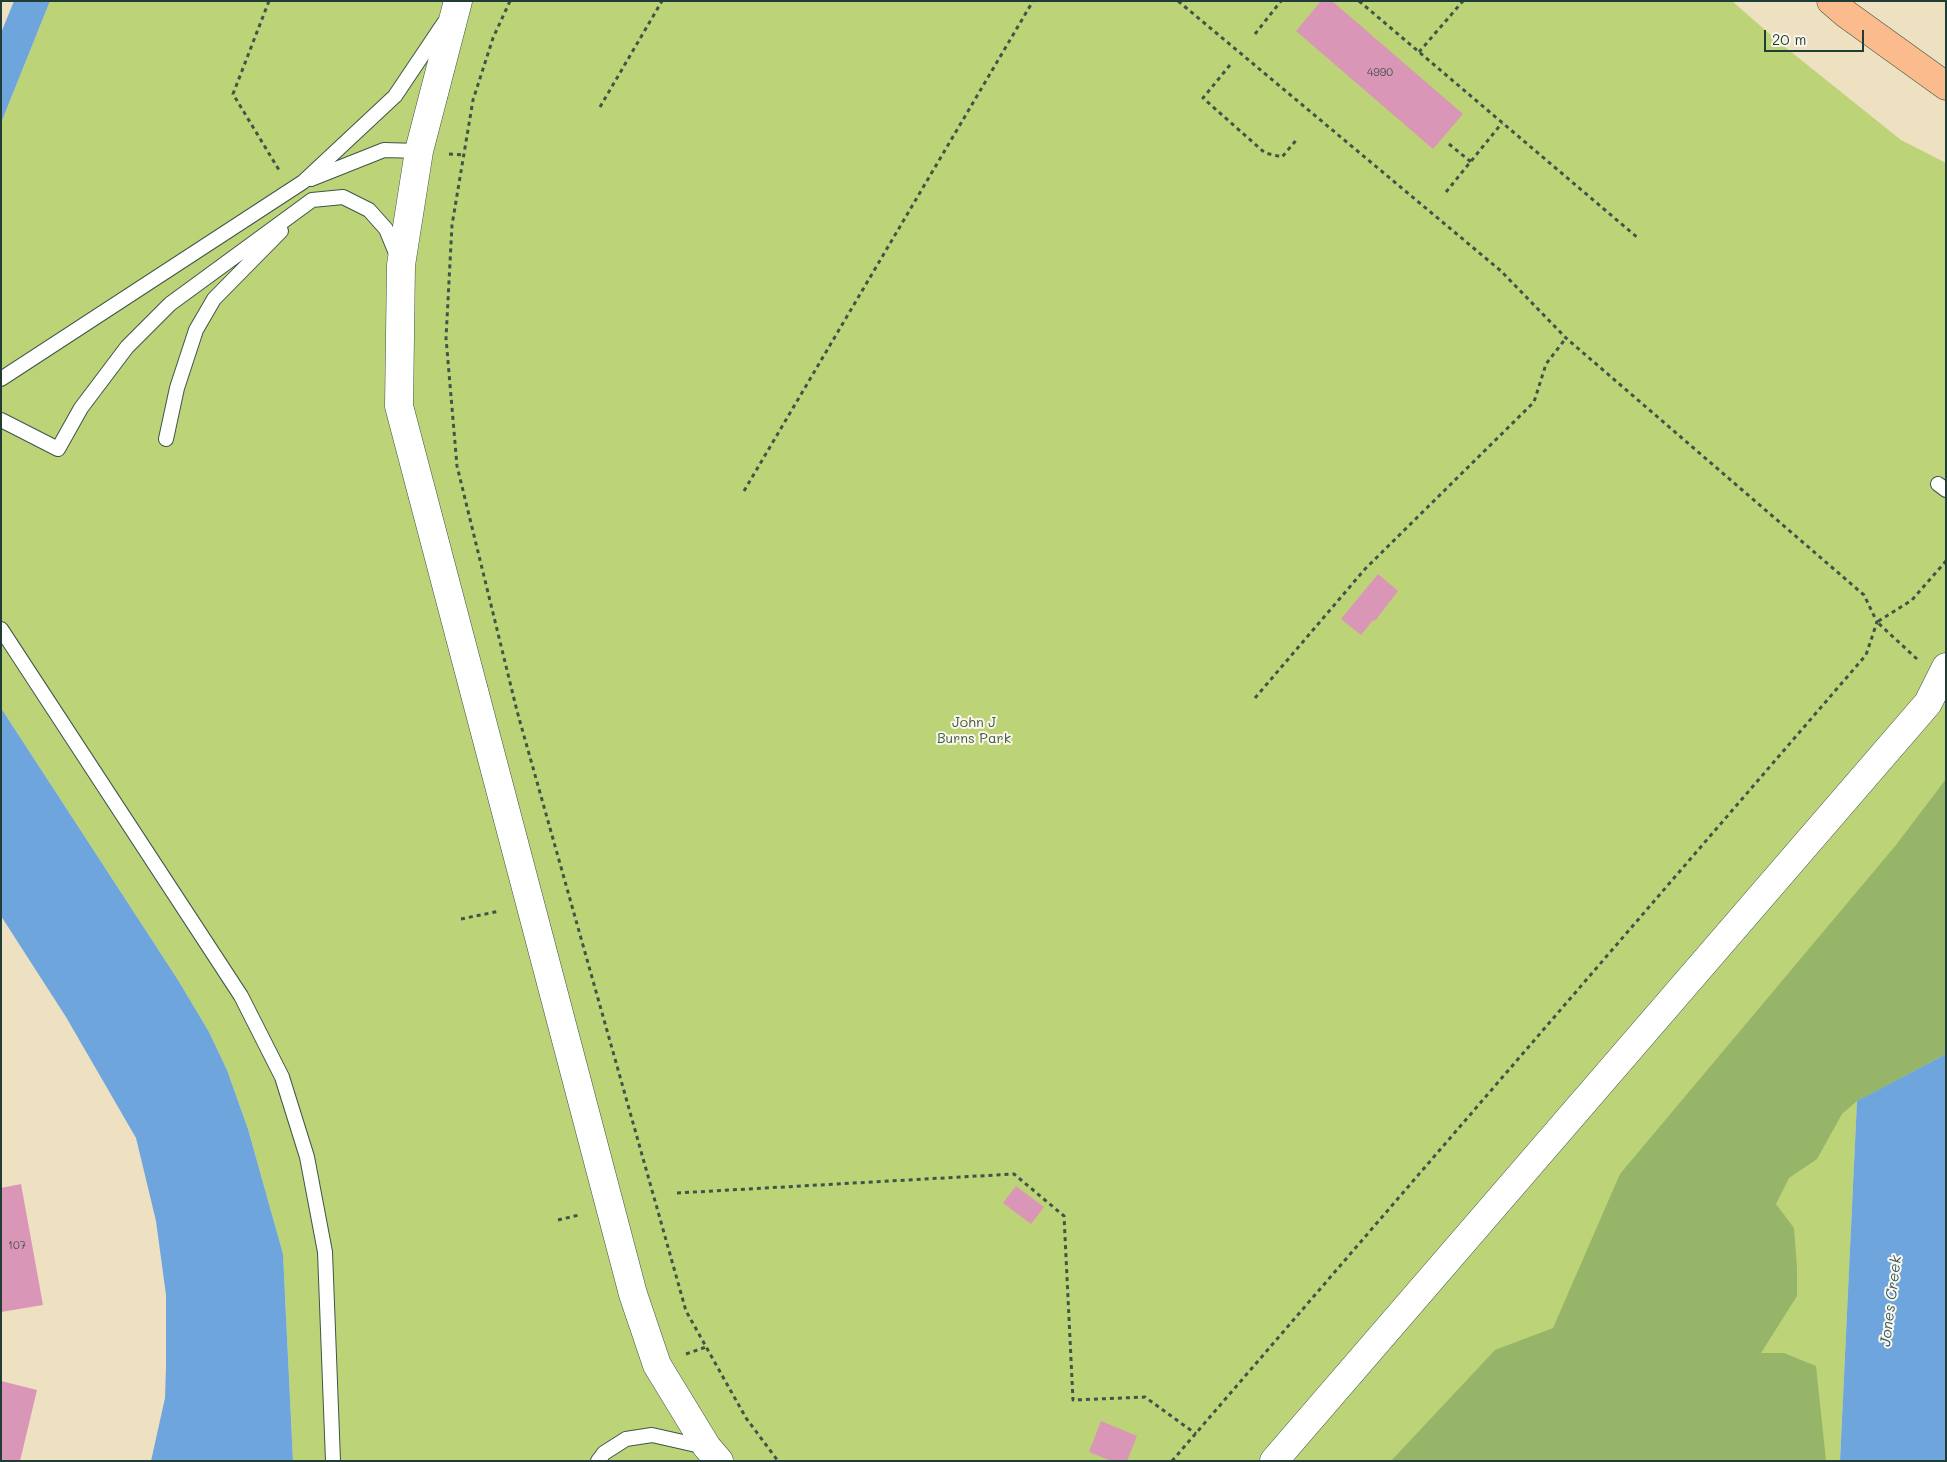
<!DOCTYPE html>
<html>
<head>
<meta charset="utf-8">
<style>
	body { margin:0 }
	#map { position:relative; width:1947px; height:1462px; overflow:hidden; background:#ede1c1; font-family:Mali,sans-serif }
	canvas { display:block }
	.frame { position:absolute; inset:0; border:2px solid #1f3d34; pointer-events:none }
	.scale { position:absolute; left:1764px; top:30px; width:100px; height:22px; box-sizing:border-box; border:2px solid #1f3d34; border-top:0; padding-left:6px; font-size:15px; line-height:18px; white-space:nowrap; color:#1f3d34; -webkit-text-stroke:4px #fbf7ec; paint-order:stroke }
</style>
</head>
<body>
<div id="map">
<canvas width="1947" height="1462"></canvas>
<div class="frame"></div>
<div class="scale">20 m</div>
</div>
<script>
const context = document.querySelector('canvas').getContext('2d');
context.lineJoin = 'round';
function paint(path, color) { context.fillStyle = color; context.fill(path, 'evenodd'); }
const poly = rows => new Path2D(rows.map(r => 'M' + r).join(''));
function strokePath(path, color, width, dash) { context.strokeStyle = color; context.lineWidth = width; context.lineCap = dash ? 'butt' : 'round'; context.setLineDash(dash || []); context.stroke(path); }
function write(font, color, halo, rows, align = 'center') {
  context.font = font + ' Mali,sans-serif'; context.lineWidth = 4; context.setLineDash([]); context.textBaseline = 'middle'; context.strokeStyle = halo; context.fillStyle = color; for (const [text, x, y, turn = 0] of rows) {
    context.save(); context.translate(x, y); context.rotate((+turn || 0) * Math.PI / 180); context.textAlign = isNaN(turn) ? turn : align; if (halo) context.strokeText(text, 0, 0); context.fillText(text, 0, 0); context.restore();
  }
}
paint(poly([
	[50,1,1732,1,1780,43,1901,140,1946,163,1946,1054,1857,1102,1840,1461,293,1461,283,1254,248,1129,227,1070,209,1032,178,980,1,708,1,123]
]), '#bdd377');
paint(poly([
	[1946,779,1946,1054,1857,1101,1842,1114,1817,1159,1789,1178,1776,1204,1794,1228,1797,1268,1797,1296,1761,1353,1784,1353,1816,1366,1826,1461,1391,1461,1495,1350,1553,1328,1620,1174,1896,845]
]), '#96b568');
paint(poly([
	[14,1,50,1,1,123,1,33],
	[1,708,178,980,209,1032,227,1070,248,1129,283,1254,293,1461,151,1461,165,1398,166,1367,166,1295,156,1221,136,1138,66,1017,1,916],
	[1946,1054,1946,1461,1840,1461,1857,1101]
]), '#6fa5dd');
paint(poly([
	[1321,1,1332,1,1463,114,1433,149,1296,31],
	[1378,574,1398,591,1375,621,1373,620,1361,635,1341,619],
	[21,1184,43,1305,1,1312,1,1188],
	[1016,1186,1044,1207,1031,1224,1003,1203],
	[1,1381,37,1390,20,1461,1,1461],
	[1101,1421,1137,1436,1127,1461,1111,1461,1089,1452]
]), '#da96b6');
const service = poly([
	[311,179,384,150,419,151],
	[1,379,303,182,395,96,444,23],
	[1,420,58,449,81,408,127,347,170,304,312,200,343,197,369,210,386,229,398,258],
	[166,439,177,388,196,330,214,299,281,231],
	[1938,484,1946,490],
	[1,629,241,996,282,1077,307,1157,325,1252,333,1461],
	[598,1461,604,1453,626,1439,652,1435,705,1447]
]);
const minor = poly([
	[458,1,419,151,401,265,399,406,633,1294,657,1365,707,1447,719,1461],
	[1274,1461,1928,703,1946,667]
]);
const primary = poly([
	[1831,1,1846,14,1946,86]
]);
strokePath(service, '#3e5649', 16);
strokePath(minor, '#3e5649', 29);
strokePath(primary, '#3e5649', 29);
strokePath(poly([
	[269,1,233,94,279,170],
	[510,1,493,38,473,100,452,225,446,338,457,466,517,711,686,1311,746,1418,778,1461],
	[1359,1,1638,238],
	[1255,34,1281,1],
	[1419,52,1463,1],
	[1230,65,1203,98,1265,153,1282,157,1298,138],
	[600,107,662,1],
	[1449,144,1471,162],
	[449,154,464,155],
	[1446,192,1502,123],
	[744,491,1033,1],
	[1917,659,1877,622,1912,600,1946,561],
	[1255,698,1365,569,1534,402,1546,364,1566,338],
	[461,919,500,911],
	[677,1193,1014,1174,1064,1216,1073,1400,1145,1397,1196,1434],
	[558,1220,579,1215],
	[686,1354,706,1347],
	[1172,1461,1866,655,1877,622,1864,595,1566,338,1501,271,1178,1]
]), '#3e5649', 3, [4, 4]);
strokePath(service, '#fff', 14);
strokePath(minor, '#fff', 28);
strokePath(primary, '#fbbb8c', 28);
write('11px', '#4e5354', null, [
	["4990",1380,73],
	["107",17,1246]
]);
write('14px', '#3f5b41', '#fbf7ec', [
	["John J",974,723],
	["Burns Park",974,739]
]);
write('italic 15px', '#375c67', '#fbf7ec', [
	["Jones Creek",1891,1301,-83]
]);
</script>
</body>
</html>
